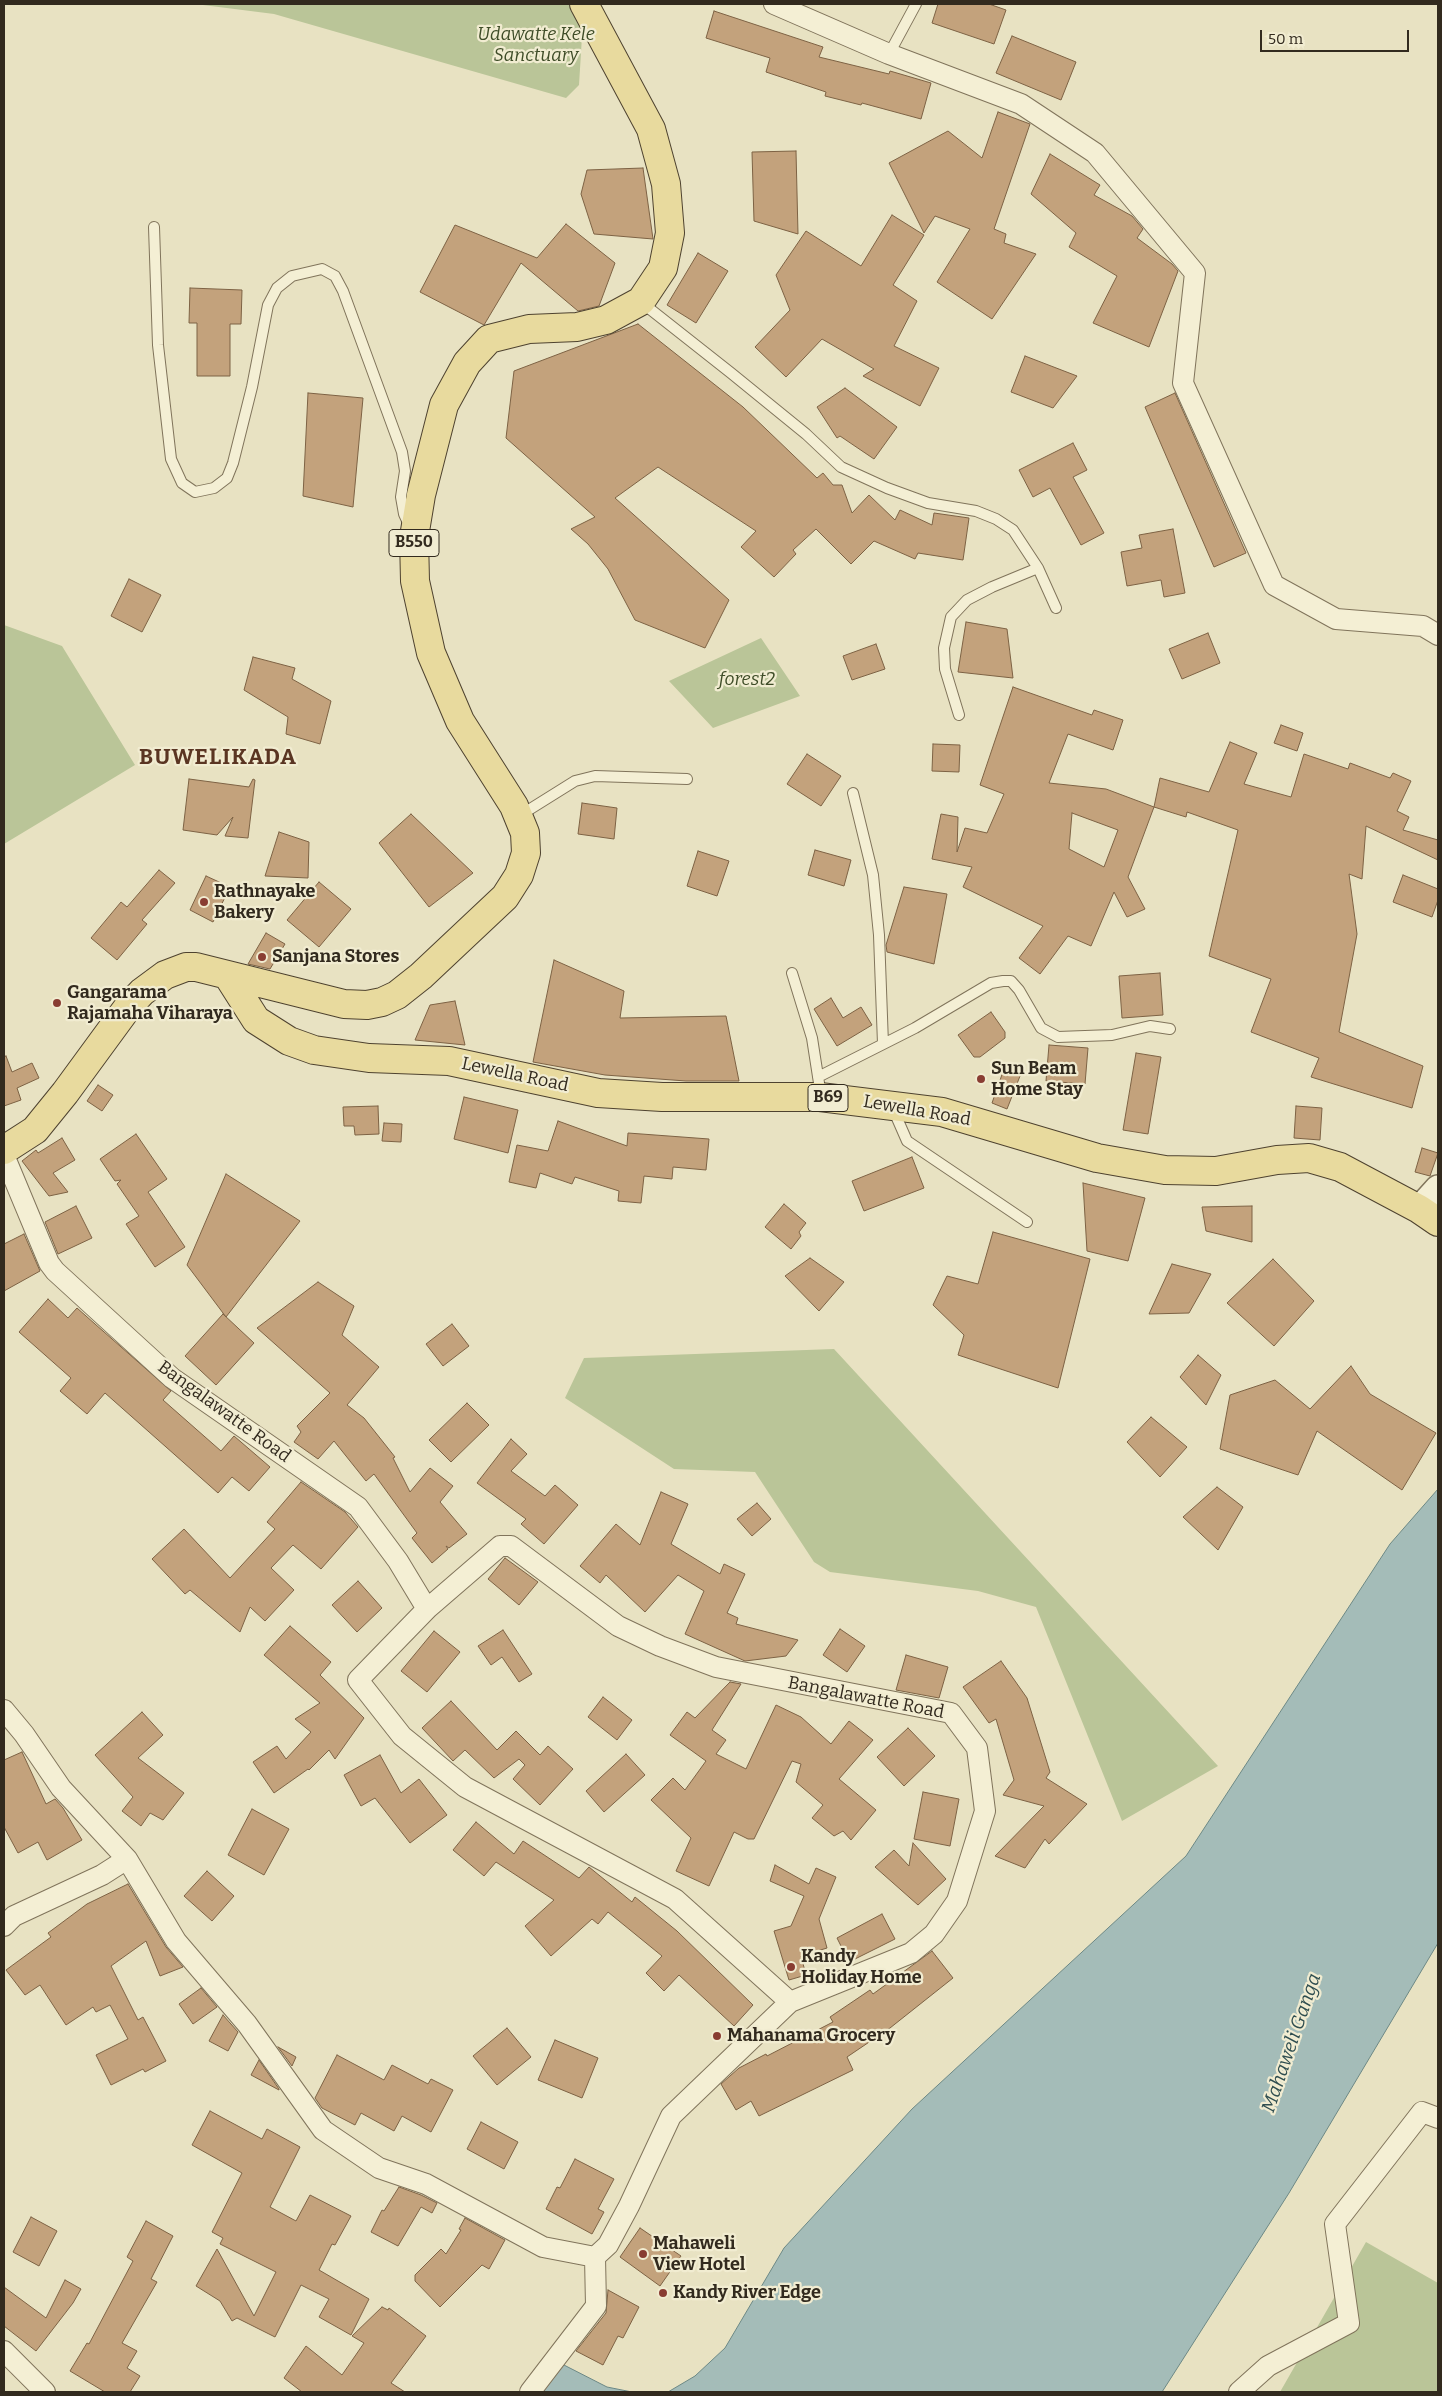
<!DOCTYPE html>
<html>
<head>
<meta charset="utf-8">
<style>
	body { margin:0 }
	#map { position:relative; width:1442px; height:2396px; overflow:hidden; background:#e8e2c2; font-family:Bitter,serif }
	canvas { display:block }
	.frame { position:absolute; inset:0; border:5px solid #322a1e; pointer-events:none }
	.scale { position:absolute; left:1260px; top:30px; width:149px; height:22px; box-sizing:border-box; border:2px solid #322a1e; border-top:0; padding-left:6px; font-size:15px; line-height:18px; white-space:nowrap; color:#322a1e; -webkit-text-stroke:4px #f1ecd1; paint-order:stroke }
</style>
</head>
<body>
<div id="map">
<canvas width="1442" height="2396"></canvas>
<div class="frame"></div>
<div class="scale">50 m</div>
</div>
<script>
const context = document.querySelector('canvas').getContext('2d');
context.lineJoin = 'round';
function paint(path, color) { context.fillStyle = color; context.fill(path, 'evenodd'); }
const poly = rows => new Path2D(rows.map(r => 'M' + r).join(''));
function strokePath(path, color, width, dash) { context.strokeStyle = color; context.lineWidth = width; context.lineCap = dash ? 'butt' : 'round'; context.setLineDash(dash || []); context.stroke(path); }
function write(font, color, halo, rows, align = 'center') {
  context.font = font + ' Bitter,serif'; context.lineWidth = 4.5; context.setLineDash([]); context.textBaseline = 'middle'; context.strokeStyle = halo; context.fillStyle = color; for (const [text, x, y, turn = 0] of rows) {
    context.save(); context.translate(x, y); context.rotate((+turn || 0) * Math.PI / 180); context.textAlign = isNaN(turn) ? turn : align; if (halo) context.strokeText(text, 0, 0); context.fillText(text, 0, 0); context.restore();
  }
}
paint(poly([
	[195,4,584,4,579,85,566,98,274,14],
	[4,625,62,646,135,765,4,844],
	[761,638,800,696,713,728,669,681],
	[834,1349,1218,1766,1122,1821,1036,1607,978,1591,830,1572,814,1562,755,1472,674,1469,565,1398,584,1358],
	[1366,2242,1438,2283,1438,2392,1280,2392]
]), '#bac598');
const water = poly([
	[1438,1489,1438,1943,1289,2193,1162,2392,668,2392,695,2376,725,2348,784,2248,912,2109,1186,1856,1390,1544,1438,1489],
	[560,2363,607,2387,632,2392,533,2392,560,2363]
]);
paint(water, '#a4bcb8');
strokePath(water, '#6c8885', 1);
const building = poly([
	[938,4,989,4,1006,10,994,44,932,23,938,4],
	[714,11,823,47,819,57,889,74,890,71,931,83,921,119,862,103,861,105,825,96,826,92,766,72,770,58,706,38,714,11],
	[1012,36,1076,62,1061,100,996,73,1012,36],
	[998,112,1030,124,994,229,1006,234,1004,243,1036,254,992,319,937,282,970,229,935,216,924,233,889,163,948,131,982,158,998,112],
	[796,151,798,234,754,221,752,152,796,151],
	[1050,154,1100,185,1094,195,1132,216,1143,229,1137,238,1172,264,1178,271,1149,347,1093,323,1117,276,1069,247,1076,233,1031,194,1050,154],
	[643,168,653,239,594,234,581,194,587,170,643,168],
	[892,215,924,235,893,285,917,301,894,346,939,368,920,406,863,376,874,369,822,339,786,377,755,347,790,310,776,275,806,231,861,266,892,215],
	[566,224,615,263,599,306,578,311,521,263,484,325,420,292,455,225,537,258,566,224],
	[698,253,728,271,696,323,667,305,698,253],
	[190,288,242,290,241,324,230,324,230,376,197,376,197,323,189,323,190,288],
	[638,324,743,407,817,478,823,473,833,485,842,485,852,513,869,495,895,520,900,510,932,525,934,513,969,518,963,560,918,553,915,559,874,541,851,564,816,529,793,550,796,554,774,577,741,547,756,531,658,467,615,498,729,600,705,648,635,620,608,569,588,544,571,529,595,517,506,438,514,371,638,324],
	[1025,356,1077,376,1053,408,1011,392,1025,356],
	[845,388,897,427,874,459,840,436,837,438,817,407,845,388],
	[308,393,363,398,353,507,303,496,308,393],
	[1175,393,1246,553,1214,567,1145,407,1175,393],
	[1073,443,1087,470,1073,477,1104,533,1081,545,1050,488,1033,497,1019,470,1073,443],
	[1173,529,1185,593,1164,597,1161,580,1127,586,1121,552,1142,548,1139,535,1173,529],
	[129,579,161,595,142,632,111,616,129,579],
	[966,622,1007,629,1013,678,958,672,966,622],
	[1208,633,1220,663,1182,679,1169,649,1208,633],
	[876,644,885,669,852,680,843,656,876,644],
	[253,657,295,668,292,679,331,701,320,744,286,734,288,717,244,690,253,657],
	[1013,687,1092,715,1094,710,1123,720,1113,750,1068,734,1049,783,1106,789,1154,807,1128,877,1145,909,1127,917,1114,892,1091,946,1068,936,1040,974,1019,958,1043,926,963,887,972,867,932,859,941,814,958,817,957,852,965,828,987,833,1004,794,980,785,1013,687],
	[1072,813,1118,830,1104,867,1069,849,1072,813],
	[1281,725,1303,733,1297,751,1274,743,1281,725],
	[1230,742,1257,753,1244,784,1291,797,1304,754,1348,769,1350,763,1390,778,1393,773,1411,781,1397,811,1409,817,1403,830,1438,840,1438,860,1366,826,1362,879,1349,874,1357,934,1339,1032,1423,1066,1412,1108,1311,1077,1319,1058,1251,1032,1271,979,1209,956,1238,830,1187,812,1186,817,1154,807,1160,778,1209,792,1230,742],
	[933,744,960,745,959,772,932,771,933,744],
	[807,754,841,776,821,806,787,784,807,754],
	[189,779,249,787,253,779,255,780,248,838,225,836,233,817,217,835,183,830,189,779],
	[582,803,617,808,614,839,578,834,582,803],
	[411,814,473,873,429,907,379,843,411,814],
	[279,832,309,842,308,878,265,876,279,832],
	[815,850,851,860,844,886,808,875,815,850],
	[698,851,729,861,717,896,687,886,698,851],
	[159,870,175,883,142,920,147,924,117,960,91,938,121,902,127,907,159,870],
	[1403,875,1438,889,1438,900,1432,917,1393,902,1403,875],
	[206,876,230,887,213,922,190,910,206,876],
	[319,882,351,909,319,947,287,920,319,882],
	[904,887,947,894,934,964,887,952,886,945,904,887],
	[266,933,285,944,270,969,248,964,266,933],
	[554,960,624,991,620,1018,726,1016,739,1081,686,1081,605,1075,533,1062,554,960],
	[1160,973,1163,1015,1122,1018,1119,976,1160,973],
	[831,998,843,1018,861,1007,872,1025,837,1046,814,1009,831,998],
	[455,1001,465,1045,415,1040,430,1005,455,1001],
	[991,1012,1005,1032,1005,1038,980,1057,974,1057,958,1035,991,1012],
	[1049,1045,1088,1048,1085,1084,1046,1081,1049,1045],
	[1136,1053,1161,1057,1148,1134,1123,1130,1136,1053],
	[6,1056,12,1072,32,1063,39,1078,17,1088,21,1100,4,1106,4,1057,6,1056],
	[1005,1066,1022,1071,1007,1109,992,1103,1005,1066],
	[98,1085,113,1095,102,1111,87,1101,98,1085],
	[464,1097,518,1110,508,1153,454,1139,464,1097],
	[378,1106,379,1134,355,1135,354,1126,344,1126,343,1107,378,1106],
	[1296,1106,1322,1108,1320,1140,1294,1138,1296,1106],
	[558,1121,627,1146,628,1133,709,1139,706,1170,673,1167,672,1179,644,1176,641,1203,618,1201,619,1191,575,1177,572,1184,540,1173,536,1188,509,1182,517,1145,548,1151,558,1121],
	[384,1123,402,1124,401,1142,382,1141,384,1123],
	[136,1134,167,1179,148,1192,185,1247,155,1267,126,1224,139,1216,117,1184,121,1180,115,1181,100,1159,136,1134],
	[62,1138,75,1160,53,1173,68,1192,49,1196,22,1161,36,1150,38,1153,62,1138],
	[1422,1148,1438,1153,1430,1176,1415,1172,1422,1148],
	[912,1157,924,1188,864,1211,852,1181,912,1157],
	[226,1174,300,1221,226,1317,187,1265,226,1174],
	[1083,1183,1145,1198,1128,1261,1087,1251,1083,1183],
	[784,1204,806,1223,799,1232,801,1236,791,1249,765,1227,784,1204],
	[76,1206,92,1238,58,1254,45,1222,76,1206],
	[1252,1206,1252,1242,1206,1231,1202,1207,1252,1206],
	[993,1232,1090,1259,1058,1388,958,1355,964,1335,933,1305,947,1276,978,1284,993,1232],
	[24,1234,40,1271,4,1291,4,1244,24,1234],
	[810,1258,844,1282,819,1311,785,1276,810,1258],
	[1273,1259,1314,1301,1274,1346,1227,1303,1273,1259],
	[1172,1264,1211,1274,1189,1313,1149,1314,1172,1264],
	[318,1282,354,1306,342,1335,379,1367,347,1405,364,1418,395,1457,393,1458,410,1492,430,1468,453,1486,440,1502,467,1534,449,1548,446,1546,448,1549,432,1563,412,1538,417,1533,374,1474,366,1481,334,1441,318,1459,294,1442,301,1432,297,1426,330,1393,257,1328,318,1282],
	[48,1299,68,1318,77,1308,95,1324,171,1391,163,1400,221,1451,234,1436,270,1467,249,1491,232,1477,218,1493,105,1393,87,1414,60,1391,71,1378,19,1332,48,1299],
	[223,1314,254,1343,216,1385,185,1356,223,1314],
	[452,1324,469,1346,443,1366,426,1344,452,1324],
	[1198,1355,1221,1375,1206,1405,1180,1377,1198,1355],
	[1351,1366,1370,1394,1436,1433,1402,1490,1317,1431,1298,1475,1220,1449,1230,1395,1275,1380,1310,1409,1351,1366],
	[467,1403,489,1425,451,1462,429,1440,467,1403],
	[1151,1417,1187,1447,1160,1477,1127,1442,1151,1417],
	[511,1439,527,1454,511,1471,545,1496,555,1485,578,1505,544,1544,521,1524,526,1519,477,1483,511,1439],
	[301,1482,345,1512,358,1527,321,1569,293,1545,271,1568,294,1590,265,1621,250,1607,240,1632,190,1590,185,1594,152,1559,184,1529,230,1578,275,1529,267,1522,301,1482],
	[1217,1487,1243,1507,1218,1550,1183,1517,1217,1487],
	[661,1492,688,1504,671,1544,720,1574,724,1564,745,1574,727,1613,738,1618,736,1624,798,1640,786,1656,745,1661,685,1634,704,1591,678,1575,645,1612,606,1575,600,1583,580,1566,616,1524,640,1545,661,1492],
	[757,1503,771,1519,752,1536,737,1519,757,1503],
	[505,1558,538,1582,519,1605,488,1579,505,1558],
	[358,1581,382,1608,357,1632,332,1605,358,1581],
	[290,1626,331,1662,320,1675,364,1718,335,1759,329,1750,309,1770,308,1769,274,1793,253,1762,277,1746,286,1759,311,1732,295,1719,320,1703,264,1655,290,1626],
	[840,1629,865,1646,847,1672,823,1655,840,1629],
	[503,1630,532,1674,519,1682,502,1657,491,1665,478,1646,503,1630],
	[434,1631,460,1652,427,1692,401,1671,434,1631],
	[906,1655,948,1667,939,1698,896,1690,906,1655],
	[1001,1661,1027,1698,1050,1772,1046,1778,1087,1804,1049,1844,1045,1839,1025,1868,995,1856,1044,1806,1003,1795,1014,1780,996,1719,989,1723,963,1687,1001,1661],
	[730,1682,741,1684,712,1730,726,1740,716,1754,746,1769,776,1705,801,1717,831,1744,849,1721,873,1740,839,1779,876,1810,851,1840,843,1831,834,1836,812,1818,823,1805,796,1782,801,1764,792,1761,754,1839,748,1839,734,1832,709,1886,676,1871,691,1838,651,1800,673,1778,685,1790,706,1761,670,1735,687,1712,695,1718,730,1682],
	[603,1697,632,1720,617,1740,588,1717,603,1697],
	[451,1701,497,1750,516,1731,540,1755,548,1746,573,1769,540,1805,513,1779,525,1765,519,1759,494,1778,465,1750,453,1761,422,1728,451,1701],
	[142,1712,163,1735,138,1758,184,1793,163,1820,150,1813,141,1826,122,1811,133,1797,95,1755,142,1712],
	[908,1728,935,1756,904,1786,877,1757,908,1728],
	[22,1752,46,1804,55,1799,63,1808,82,1840,47,1860,38,1842,18,1853,4,1827,4,1760,22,1752],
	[626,1754,645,1775,604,1812,586,1791,626,1754],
	[380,1755,401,1793,419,1779,447,1815,410,1843,375,1798,361,1806,344,1775,380,1755],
	[923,1792,959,1799,950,1846,914,1839,923,1792],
	[252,1809,289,1829,264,1875,228,1855,252,1809],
	[476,1822,514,1854,523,1841,579,1878,589,1867,632,1902,635,1897,677,1931,753,2005,734,2026,679,1975,664,1991,646,1973,662,1956,608,1912,598,1924,592,1919,551,1956,525,1926,554,1900,496,1862,484,1876,453,1850,476,1822],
	[913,1843,946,1879,918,1905,875,1867,894,1850,909,1866,913,1843],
	[775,1865,809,1884,816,1868,836,1877,819,1919,827,1948,801,1956,806,1975,789,1980,774,1931,791,1926,804,1896,770,1881,775,1865],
	[207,1871,234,1896,212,1921,184,1896,207,1871],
	[128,1884,166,1947,183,1967,160,1976,146,1941,111,1966,138,2020,143,2017,166,2061,145,2072,143,2069,111,2085,96,2055,128,2039,110,2005,96,2012,93,2007,66,2025,40,1985,25,1995,6,1970,51,1937,48,1933,87,1904,128,1884],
	[882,1914,895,1939,849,1962,837,1938,882,1914],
	[932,1951,953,1978,890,2028,847,2057,853,2070,759,2116,751,2101,736,2110,721,2084,739,2068,766,2054,767,2056,833,2022,830,2017,870,1990,873,1994,932,1951],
	[201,1988,217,2007,193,2024,179,2004,201,1988],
	[223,2015,238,2032,228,2051,209,2041,223,2015],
	[507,2028,531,2057,497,2085,473,2056,507,2028],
	[555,2040,598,2058,582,2098,538,2080,555,2040],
	[278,2047,296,2057,292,2066,278,2047],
	[337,2055,384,2080,392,2065,428,2084,431,2079,453,2090,431,2132,402,2116,394,2131,361,2113,355,2125,322,2108,315,2098,337,2055],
	[259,2060,279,2089,279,2090,251,2075,259,2060],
	[210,2111,262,2139,267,2129,300,2147,270,2207,296,2221,310,2195,351,2216,335,2245,332,2244,319,2270,369,2299,351,2335,319,2317,329,2299,301,2285,275,2337,237,2318,232,2321,220,2301,196,2286,217,2249,254,2316,276,2272,220,2244,223,2238,212,2232,242,2173,192,2145,210,2111],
	[481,2122,518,2142,504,2169,467,2149,481,2122],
	[575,2159,614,2179,598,2209,604,2212,592,2234,546,2209,557,2187,560,2188,575,2159],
	[399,2187,421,2195,437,2203,432,2213,421,2207,398,2246,371,2232,382,2210,384,2211,399,2187],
	[31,2217,57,2231,39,2266,13,2252,31,2217],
	[465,2218,505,2240,489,2269,482,2265,440,2307,415,2281,415,2275,441,2249,446,2254,461,2230,459,2229,465,2218],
	[146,2221,173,2236,151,2279,157,2282,122,2343,137,2351,127,2368,140,2376,130,2392,105,2392,70,2371,87,2343,89,2344,133,2261,127,2257,146,2221],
	[640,2228,681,2256,660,2286,620,2257,640,2228],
	[65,2280,81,2289,73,2303,36,2351,4,2326,4,2287,46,2318,65,2280],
	[608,2290,639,2307,623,2338,618,2336,603,2365,576,2351,606,2313,608,2290],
	[382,2307,388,2310,389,2308,426,2336,391,2383,405,2392,302,2392,284,2378,306,2346,342,2375,364,2343,352,2336,382,2307]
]);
paint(building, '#c3a27c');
strokePath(building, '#7d6244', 1);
const service = poly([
	[889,54,916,4],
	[154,227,158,345,171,459,182,483,195,492,214,488,227,478,233,463,252,387,268,305,277,288,292,276,322,269,335,276,343,291,402,452,405,471,401,497,404,514,409,525],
	[641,302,731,373,806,434,841,467,887,488,928,503,976,511,996,519,1013,530,1038,568,1056,608],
	[959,715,945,669,944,648,951,617,967,600,992,587,1038,568],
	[853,793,873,875,879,935,883,1044],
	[519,816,575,781,595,776,687,779],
	[792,973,812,1038,819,1083],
	[818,1077,915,1028,991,983,1003,981,1011,981,1019,990,1041,1028,1058,1037,1112,1035,1150,1026,1170,1029],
	[893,1109,907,1141,1027,1222]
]);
const minor = poly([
	[774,4,889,54,1021,104,1095,153,1195,273,1183,383,1274,585,1336,619,1423,626,1438,635],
	[4,1155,49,1263,55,1271,172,1378,358,1507,398,1561,427,1609],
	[500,1546,511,1546,618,1626,660,1646,716,1667,951,1713,977,1748,985,1811,957,1901,934,1934,911,1953,790,2002,675,1899,465,1787,402,1736,358,1680,427,1609,500,1546],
	[4,1710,24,1734,61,1788,127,1859,176,1941,247,2024,323,2130,379,2168,426,2184,543,2247,595,2257],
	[4,1926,14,1916,102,1875,127,1859],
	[4,2351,45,2392],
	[530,2392,596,2306,595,2257,608,2245,629,2206,671,2116,790,2002],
	[1239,2392,1268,2366,1349,2323,1335,2224,1422,2112,1438,2118]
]);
const tertiary = poly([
	[1419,1209,1438,1188]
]);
const primary = poly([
	[228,976,256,1020,289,1041,314,1050,369,1058,449,1061,598,1093,662,1097,820,1097,942,1112,1097,1158,1165,1170,1216,1171,1277,1160,1309,1158,1340,1167,1419,1209,1438,1222],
	[4,1150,35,1130,65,1093,128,1007,142,992,165,975,186,967,196,967,344,1004,367,1005,382,1002,397,995,421,976,505,897,519,875,526,853,525,833,514,806,460,721,431,653,415,581,414,537,421,495,444,405,467,363,489,339,529,329,577,327,606,320,641,301,663,268,670,233,666,184,651,129,584,4]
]);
strokePath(service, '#80745b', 12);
strokePath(minor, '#80745b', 22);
strokePath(tertiary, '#80745b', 28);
strokePath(primary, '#4e422f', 30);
strokePath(service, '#f4efd4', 10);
strokePath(minor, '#f4efd4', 20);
strokePath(tertiary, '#f4efd4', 25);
strokePath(primary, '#e8da9e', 28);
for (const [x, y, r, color] of [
	[204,902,5,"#893d32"],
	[262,957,5,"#893d32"],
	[57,1003,5,"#893d32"],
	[981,1079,5,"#893d32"],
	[791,1967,5,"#893d32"],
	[717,2036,5,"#893d32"],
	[643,2254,5,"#893d32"],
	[663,2293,5,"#893d32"]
]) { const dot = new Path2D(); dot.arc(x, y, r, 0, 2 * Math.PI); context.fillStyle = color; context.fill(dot); strokePath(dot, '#f1ecd1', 2); }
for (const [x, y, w] of [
	[414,543,50],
	[828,1098,40]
]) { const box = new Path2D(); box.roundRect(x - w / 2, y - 13.5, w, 27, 4); context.fillStyle = '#f1ecd1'; context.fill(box); strokePath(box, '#322a1e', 1); }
write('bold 16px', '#322a1e', null, [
	["B550",414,543],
	["B69",828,1098]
]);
write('italic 18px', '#3e4c27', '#f1ecd1', [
	["Udawatte Kele",536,35],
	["Sanctuary",536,56],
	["forest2",747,680]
]);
write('bold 18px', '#322a1e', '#f1ecd1', [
	["Rathnayake",214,892],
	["Bakery",214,913],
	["Sanjana Stores",272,957],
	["Gangarama",67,993],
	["Rajamaha Viharaya",67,1014],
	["Sun Beam",991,1069],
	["Home Stay",991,1090],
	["Kandy",801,1957],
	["Holiday Home",801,1978],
	["Mahanama Grocery",727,2036],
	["Mahaweli",653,2244],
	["View Hotel",653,2265],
	["Kandy River Edge",673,2293]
], 'left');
write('18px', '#322a1e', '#f1ecd1', [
	["Lewella Road",515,1075,12],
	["Lewella Road",917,1111,10],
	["Bangalawatte Road",224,1412,36],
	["Bangalawatte Road",866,1698,11]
]);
write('italic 19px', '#2f4e50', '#f1ecd1', [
	["Mahaweli Ganga",1292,2043,-71]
]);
context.letterSpacing = '1px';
write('bold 22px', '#5a3522', '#f1ecd1', [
	["BUWELIKADA",218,758]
]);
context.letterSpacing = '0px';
</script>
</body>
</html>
